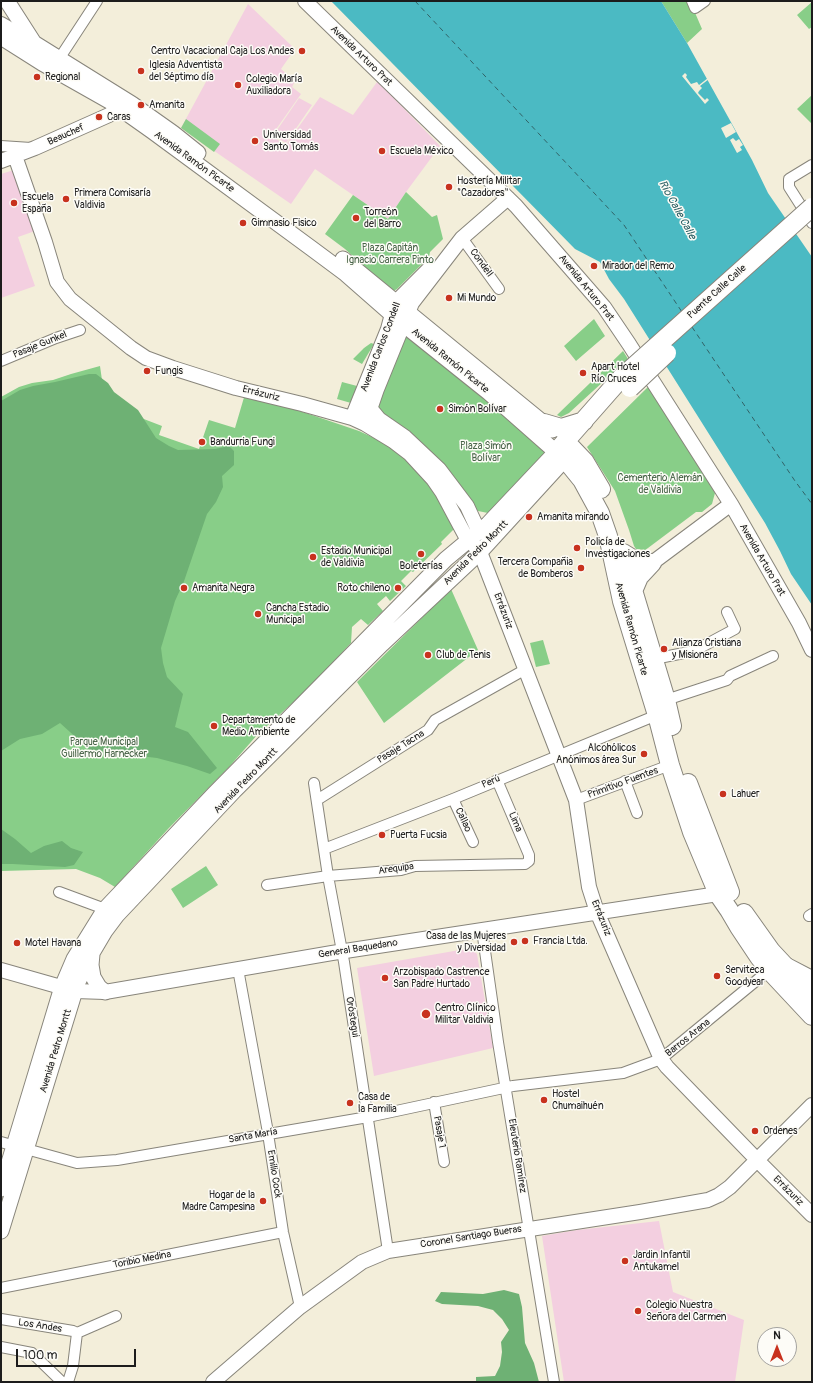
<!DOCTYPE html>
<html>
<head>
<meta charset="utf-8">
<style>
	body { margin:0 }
	#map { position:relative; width:813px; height:1383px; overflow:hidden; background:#f3eeda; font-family:Pangolin,sans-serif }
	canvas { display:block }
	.frame { position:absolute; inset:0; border:2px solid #1c1c1c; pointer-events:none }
	.north { position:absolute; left:757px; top:1327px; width:40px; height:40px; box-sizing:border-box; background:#fdfcf7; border:1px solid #a3a29f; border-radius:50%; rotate:0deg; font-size:11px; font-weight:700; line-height:16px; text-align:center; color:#1c1c1c }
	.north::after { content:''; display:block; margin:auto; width:14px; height:18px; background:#c8321e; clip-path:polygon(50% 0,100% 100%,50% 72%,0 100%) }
	.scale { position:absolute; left:16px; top:1349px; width:120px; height:18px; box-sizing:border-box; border:2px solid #1c1c1c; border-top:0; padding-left:5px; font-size:12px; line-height:14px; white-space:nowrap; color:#1c1c1c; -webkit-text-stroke:3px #fdfcf7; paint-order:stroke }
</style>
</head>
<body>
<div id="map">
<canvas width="813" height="1383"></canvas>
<div class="frame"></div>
<div class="north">N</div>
<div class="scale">100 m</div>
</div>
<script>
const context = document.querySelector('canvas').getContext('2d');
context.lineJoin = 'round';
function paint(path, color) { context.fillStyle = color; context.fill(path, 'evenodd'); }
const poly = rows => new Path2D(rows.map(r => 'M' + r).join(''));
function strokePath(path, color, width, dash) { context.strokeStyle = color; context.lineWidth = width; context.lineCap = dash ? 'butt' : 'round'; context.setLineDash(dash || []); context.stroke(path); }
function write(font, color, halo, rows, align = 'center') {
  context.font = font + ' Pangolin,sans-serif'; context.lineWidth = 3; context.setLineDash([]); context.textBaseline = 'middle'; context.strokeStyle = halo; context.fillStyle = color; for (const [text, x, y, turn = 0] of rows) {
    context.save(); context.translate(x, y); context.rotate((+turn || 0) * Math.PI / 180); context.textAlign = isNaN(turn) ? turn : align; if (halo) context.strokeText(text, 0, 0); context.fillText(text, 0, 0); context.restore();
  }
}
paint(poly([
	[248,4,295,49,281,69,295,81,292,87,301,94,272,135,285,146,320,97,353,115,377,82,389,93,440,146,406,192,388,219,315,169,291,204,181,128],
	[299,98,312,105,286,143,279,139,280,137,275,133],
	[14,170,35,231,18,237,35,286,1,298,1,174],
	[471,948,477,954,493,1048,374,1076,357,968],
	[659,1221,673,1292,744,1320,735,1382,564,1382,542,1236,577,1230]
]), '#f3cfe0');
paint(poly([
	[661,1,690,1,702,29,687,43],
	[812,2,812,27,809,29,797,15],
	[812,95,812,123,811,123,797,109],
	[186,119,220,144,214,152,181,128],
	[406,192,432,217,437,215,443,239,430,252,429,257,397,289,392,292,345,249,325,234,353,195,388,219],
	[594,319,605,336,576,361,564,346],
	[409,333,544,451,544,455,488,513,478,511,460,488,380,416,375,406,404,335],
	[371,343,374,344,362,364,353,359,364,348],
	[623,351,628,359,569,413,561,417,557,415],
	[100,366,103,387,136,416,162,426,159,435,199,449,209,420,235,428,245,394,306,413,359,431,400,450,438,489,455,528,441,542,442,544,413,572,411,571,401,581,406,586,390,601,386,596,377,604,383,611,368,625,361,619,352,627,351,643,308,689,258,734,229,767,168,829,115,887,100,878,76,869,1,871,1,397,19,387,32,383,53,380,71,374],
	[342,382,357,386,351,403,337,399],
	[648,387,684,439,715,493,712,504,702,512,696,512,648,548,645,550,636,549,634,546,629,530,615,491,587,447],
	[451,589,478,650,384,723,357,682],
	[543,640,550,664,536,667,530,643],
	[206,866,218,885,183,908,171,889]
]), '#88ce88');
paint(poly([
	[89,374,96,374,108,383,114,392,138,410,156,438,169,446,178,450,215,449,229,446,234,451,234,465,222,476,223,487,216,502,207,514,182,587,180,590,175,601,161,648,163,663,167,677,183,694,175,727,188,732,217,768,210,774,187,766,157,758,90,750,60,723,42,734,20,739,1,751,1,401,20,390,33,386,55,382],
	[1,829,15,839,31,853,44,846,62,841,71,848,83,852,74,865,65,867,13,864,1,864],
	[504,1290,519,1294,522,1307,525,1343,534,1363,539,1382,476,1382,476,1377,495,1376,500,1366,502,1352,501,1342,509,1330,502,1319,493,1310,478,1306,442,1304,435,1301,441,1292,483,1294]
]), '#6eb174');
paint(poly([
	[331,1,661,1,687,43,752,160,768,193,812,257,812,605,791,574,780,551,765,523,624,299,609,279,600,262,575,249]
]), '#4bbac3');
paint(poly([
	[685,73,687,75,686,77,691,84,697,82,699,85,708,78,709,79,700,86,702,88,699,91,698,93,705,100,707,98,709,100,705,104,682,76],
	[731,123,736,132,726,138,721,128],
	[733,138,736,141,739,139,743,145,740,147,742,150,737,153,730,140]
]), '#f3eeda');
strokePath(poly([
	[415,1,624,225,682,312],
	[692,327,795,481,812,504]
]), '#316367', 1, [5, 4]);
const street = poly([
	[692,1,695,8,705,1],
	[59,59,97,1],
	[1,146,31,148],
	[812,165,789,179,789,187,812,223],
	[462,238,499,289],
	[1,361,56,338,80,330],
	[654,659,694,651,735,629,727,612],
	[666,700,727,680,730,676,773,656],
	[625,781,637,813],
	[314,783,328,876,344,962,388,1251],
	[453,799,473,842],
	[317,800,428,730,435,720,526,669],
	[576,800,670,765],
	[324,849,453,799,657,715],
	[267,885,328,876,401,870,415,866,525,864,529,861,529,855,497,780],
	[59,892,105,909],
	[809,916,812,914],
	[482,930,498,1042,554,1382],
	[238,969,267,1127,283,1232,300,1307],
	[434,1102,444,1162],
	[1,1142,77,1163,117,1160,368,1117,513,1086,623,1073,661,1059,773,967],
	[1,1288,283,1232],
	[1,1319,73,1331,77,1333,73,1366,68,1382],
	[77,1333,116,1316],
	[1,1347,32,1353,62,1382]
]);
const secondary = poly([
	[305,1,516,206,604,307,629,344,731,504,799,623,812,650],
	[1,24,34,43],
	[15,156,45,242,57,282,70,299,131,348,146,358,173,368,236,388,302,404,352,418,365,424,393,441,410,454,433,479,442,492,465,535,480,552,576,800,589,887,597,912,661,1059,667,1067,762,1165,812,1215],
	[1,161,35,148,109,115,118,108,123,99],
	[370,408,379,419,405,437,439,469,467,506,479,532],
	[352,418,388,329,392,314,397,303,400,298,430,268],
	[365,424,377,389,412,303,462,238,508,198],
	[644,568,652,563,731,504],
	[787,965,812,978],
	[1,970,75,991,105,992,332,953,718,894],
	[213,1382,300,1307,362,1262,388,1251,640,1212,708,1200,719,1195,730,1187,812,1105]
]);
const primary = poly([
	[7,1,34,43,132,104,173,133,198,153],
	[1,37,42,63,111,102,152,131,311,248,346,274,403,324,488,392,556,452,488,524,446,559,214,794,105,909,74,959,62,987,1,1189],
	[343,259,552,430],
	[92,954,91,965,93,977,99,987,105,992],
	[1,1231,77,984,92,953,105,931,117,915,234,791,382,644,480,552,565,459]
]);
const highway = poly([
	[622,377,556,452,565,459,582,480,600,513,608,536,622,601,657,715,670,765,692,832,718,894,729,910,739,927,759,957,769,970,812,1016],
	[544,423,561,428,584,421],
	[566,442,585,462,601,489],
	[623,553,636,561,651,563],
	[627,570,666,700,672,726],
	[633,591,639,577,652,563],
	[688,783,730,892],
	[744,913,771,951,812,995]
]);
strokePath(street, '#88857b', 12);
strokePath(secondary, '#88857b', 16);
strokePath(primary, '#88857b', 17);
strokePath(highway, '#88857b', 20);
strokePath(street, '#fff', 10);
strokePath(secondary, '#fff', 14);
strokePath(primary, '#fff', 15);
strokePath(highway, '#fff', 18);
const highwayBridge = poly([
	[622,377,812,207],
	[630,388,667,353]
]);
strokePath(highwayBridge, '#88857b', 20, []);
strokePath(highwayBridge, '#fff', 18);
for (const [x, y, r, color] of [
	[302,51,4,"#c8321e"],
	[141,71,4,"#c8321e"],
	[37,77,4,"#c8321e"],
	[238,85,4,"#c8321e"],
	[141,105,4,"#c8321e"],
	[99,117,4,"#c8321e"],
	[255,141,4,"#c8321e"],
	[382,151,4,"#c8321e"],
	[449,187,4,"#c8321e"],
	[66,199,4,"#c8321e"],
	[14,203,4,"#c8321e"],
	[356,218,4,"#c8321e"],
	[243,223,4,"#c8321e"],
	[594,266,4,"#c8321e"],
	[449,298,4,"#c8321e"],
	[147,371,4,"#c8321e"],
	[583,373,4,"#c8321e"],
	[440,409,4,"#c8321e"],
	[202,442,4,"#c8321e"],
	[529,517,4,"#c8321e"],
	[577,548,4,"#c8321e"],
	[421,554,4,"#c8321e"],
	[313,557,4,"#c8321e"],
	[581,568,4,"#c8321e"],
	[184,588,4,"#c8321e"],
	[398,588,4,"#c8321e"],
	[258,614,4,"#c8321e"],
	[664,649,4,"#c8321e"],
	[428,655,4,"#c8321e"],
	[214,726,4,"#c8321e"],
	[644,754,4,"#c8321e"],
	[723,794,4,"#c8321e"],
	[382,835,4,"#c8321e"],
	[525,941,4,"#c8321e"],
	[514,942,4,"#c8321e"],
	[17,943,4,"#c8321e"],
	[717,976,4,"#c8321e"],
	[385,978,4,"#c8321e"],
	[426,1014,5,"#c8321e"],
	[544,1100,4,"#c8321e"],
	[350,1103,4,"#c8321e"],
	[755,1131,4,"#c8321e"],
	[263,1201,4,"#c8321e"],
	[625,1261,4,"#c8321e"],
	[638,1311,4,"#c8321e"]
]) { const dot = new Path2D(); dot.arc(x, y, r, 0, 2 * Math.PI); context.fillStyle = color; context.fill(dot); strokePath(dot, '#fdfcf7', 1.5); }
write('10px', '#1c1c1c', '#fdfcf7', [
	["Centro Vacacional Caja Los Andes",294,51,"right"],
	["Iglesia Adventista",149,65],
	["del Séptimo día",149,77],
	["Regional",45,77],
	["Colegio María",246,79],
	["Auxiliadora",246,91],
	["Amanita",149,105],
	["Caras",107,117],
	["Universidad",263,135],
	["Santo Tomás",263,147],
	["Escuela México",390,151],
	["Hostería Militar",457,181],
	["\"Cazadores\"",457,193],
	["Primera Comisaría",74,193],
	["Valdivia",74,205],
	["Escuela",22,197],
	["España",22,209],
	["Torreón",364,212],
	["del Barro",364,224],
	["Gimnasio Fisico",251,223],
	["Mirador del Remo",602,266],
	["Mi Mundo",457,298],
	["Apart Hotel",591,367],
	["Río Cruces",591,379],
	["Fungis",155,371],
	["Simón Bolívar",448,409],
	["Bandurria Fungi",210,442],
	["Amanita mirando",537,517],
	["Policía de",585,542],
	["Investigaciones",585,554],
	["Estadio Municipal",321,551],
	["de Valdivia",321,563],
	["Tercera Compañia",573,562,"right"],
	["de Bomberos",573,574,"right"],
	["Boleterías",421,566,"center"],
	["Amanita Negra",192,588],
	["Roto chileno",390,588,"right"],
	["Cancha Estadio",266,608],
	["Municipal",266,620],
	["Alianza Cristiana",672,643],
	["y Misionera",672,655],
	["Club de Tenis",436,655],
	["Departamento de",222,720],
	["Medio Ambiente",222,732],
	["Alcohólicos",636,748,"right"],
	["Anónimos área Sur",636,760,"right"],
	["Lahuer",731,794],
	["Puerta Fucsia",390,835],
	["Casa de las Mujeres",506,936,"right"],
	["y Diversidad",506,948,"right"],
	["Francia Ltda.",533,941],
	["Motel Havana",25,943],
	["Serviteca",725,970],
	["Goodyear",725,982],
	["Arzobispado Castrence",393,972],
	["San Padre Hurtado",393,984],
	["Centro Clínico",435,1008],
	["Militar Valdivia",435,1020],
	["Hostel",552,1094],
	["Chumaihuén",552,1106],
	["Casa de",358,1097],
	["la Familia",358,1109],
	["Ordenes",763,1131],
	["Hogar de la",255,1195,"right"],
	["Madre Campesina",255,1207,"right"],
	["Jardin Infantil",633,1255],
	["Antukamel",633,1267],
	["Colegio Nuestra",646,1305],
	["Señora del Carmen",646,1317]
], 'left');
write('10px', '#1c1c1c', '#fdfcf7', [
	["Avenida Arturo Prat",361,56,44],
	["Beauchef",66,135,-24],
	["Avenida Ramón Picarte",194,162,36],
	["Condell",481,263,54],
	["Avenida Arturo Prat",586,288,51],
	["Puente Calle Calle",717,292,-42],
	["Pasaje Gunkel",40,345,-22],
	["Avenida Carlos Condell",381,347,-69],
	["Avenida Ramón Picarte",450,361,39],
	["Errázuriz",261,394,14],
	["Avenida Pedro Montt",476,553,-45],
	["Avenida Arturo Prat",762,560,60],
	["Errázuriz",503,611,69],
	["Avenida Ramón Picarte",631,629,74],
	["Pasaje Tacna",401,747,-32],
	["Avenida Pedro Montt",246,781,-46],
	["Perú",491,782,-23],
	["Primitivo Fuentes",623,783,-20],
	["Callao",463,820,65],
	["Lima",515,822,67],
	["Arequipa",396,869,-8],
	["Errázuriz",601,918,68],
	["General Baquedano",358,949,-9],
	["Oróstegui",352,1017,81],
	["Barros Arana",688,1038,-39],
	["Avenida Pedro Montt",56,1051,-73],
	["Pasaje 1",439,1132,80],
	["Santa María",253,1136,-10],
	["Eleuterio Ramírez",517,1156,81],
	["Emilio Cock",274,1174,81],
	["Errázuriz",788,1191,45],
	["Coronel Santiago Bueras",471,1237,-9],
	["Toribio Medina",142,1260,-11],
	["Los Andes",40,1326,9]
]);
write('10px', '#476347', '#fdfcf7', [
	["Plaza Capitán",390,248],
	["Ignacio Carrera Pinto",390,260],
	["Plaza Simón",486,446],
	["Bolívar",486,458],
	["Cementerio Alemán",660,478],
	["de Valdivia",660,490],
	["Parque Municipal",104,742],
	["Guillermo Harnecker",104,754]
]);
write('italic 11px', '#316367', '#fdfcf7', [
	["Río Calle Calle",677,210,61]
]);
</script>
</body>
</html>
